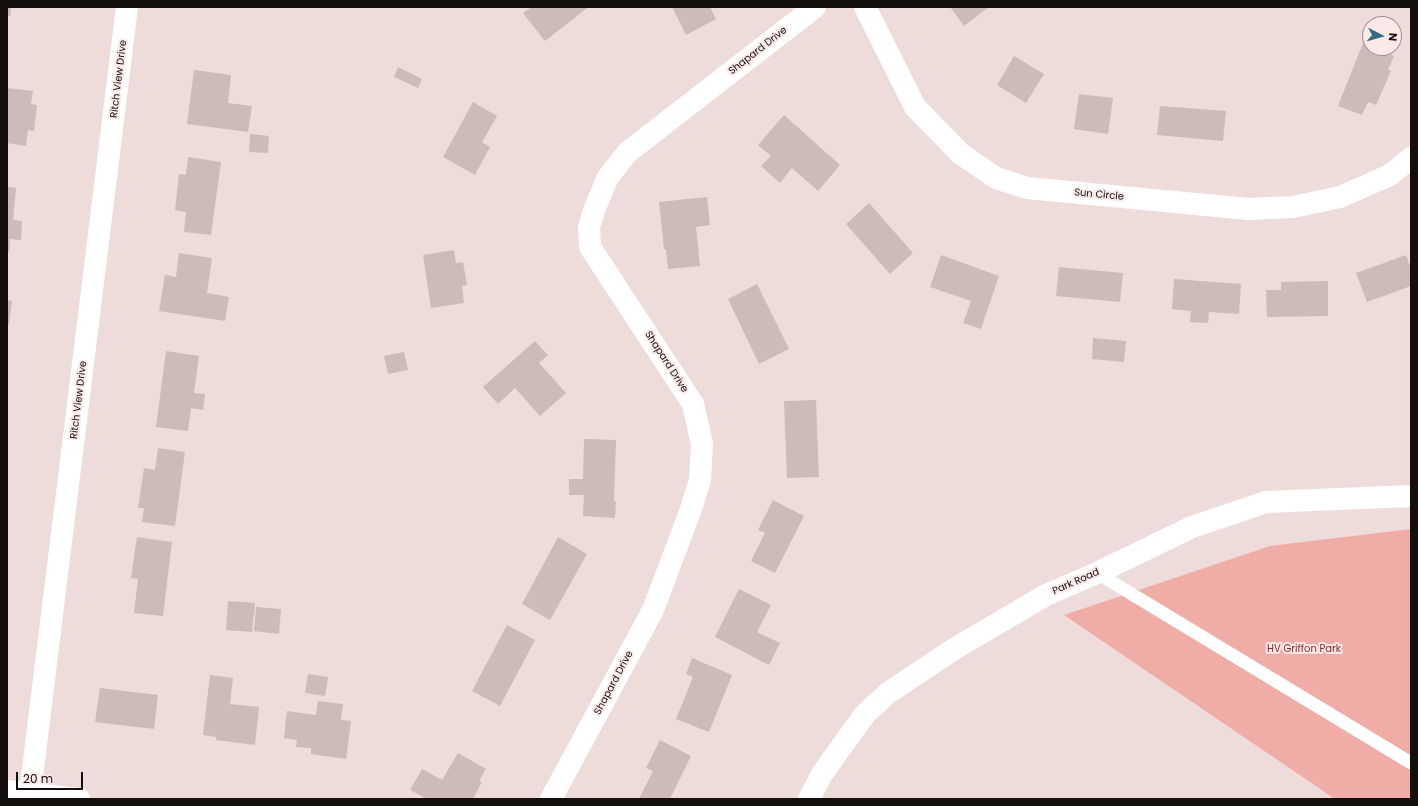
<!DOCTYPE html>
<html>
<head>
<meta charset="utf-8">
<style>
	body { margin:0 }
	#map { position:relative; width:1418px; height:806px; overflow:hidden; background:#eddcda; font-family:Poppins,sans-serif }
	canvas { display:block }
	.frame { position:absolute; inset:0; border:8px solid #140e0d; pointer-events:none }
	.north { position:absolute; left:1362px; top:16px; width:40px; height:40px; box-sizing:border-box; background:#fae9e7; border:1px solid #9e9190; border-radius:50%; rotate:96deg; font-size:11px; font-weight:700; line-height:16px; text-align:center; color:#140e0d }
	.north::after { content:''; display:block; margin:auto; width:14px; height:18px; background:#366a87; clip-path:polygon(50% 0,100% 100%,50% 72%,0 100%) }
	.scale { position:absolute; left:16px; top:772px; width:67px; height:18px; box-sizing:border-box; border:2px solid #140e0d; border-top:0; padding-left:5px; font-size:12px; line-height:14px; white-space:nowrap; color:#140e0d; -webkit-text-stroke:3px #fae9e7; paint-order:stroke }
</style>
</head>
<body>
<div id="map">
<canvas width="1418" height="806"></canvas>
<div class="frame"></div>
<div class="north">N</div>
<div class="scale">20 m</div>
</div>
<script>
const context = document.querySelector('canvas').getContext('2d');
context.lineJoin = 'round';
function paint(path, color) { context.fillStyle = color; context.fill(path, 'evenodd'); }
const poly = rows => new Path2D(rows.map(r => 'M' + r).join(''));
function strokePath(path, color, width, dash) { context.strokeStyle = color; context.lineWidth = width; context.lineCap = dash ? 'butt' : 'round'; context.setLineDash(dash || []); context.stroke(path); }
function write(font, color, halo, rows, align = 'center') {
  context.font = font + ' Poppins,sans-serif'; context.lineWidth = 4; context.setLineDash([]); context.textBaseline = 'middle'; context.strokeStyle = halo; context.fillStyle = color; for (const [text, x, y, turn = 0] of rows) {
    context.save(); context.translate(x, y); context.rotate((+turn || 0) * Math.PI / 180); context.textAlign = isNaN(turn) ? turn : align; if (halo) context.strokeText(text, 0, 0); context.fillText(text, 0, 0); context.restore();
  }
}
paint(poly([
	[1411,529,1411,799,1335,799,1064,615,1270,546]
]), '#f0ada7');
paint(poly([
	[7,7,11,7,10,16,7,16],
	[532,7,587,7,587,8,545,41,523,13],
	[672,7,710,7,716,19,686,35],
	[950,7,989,7,964,26],
	[1363,43,1370,46,1370,48,1375,48,1394,56,1388,70,1391,71,1376,105,1368,102,1362,115,1338,106],
	[1014,56,1044,74,1026,103,997,85],
	[398,67,422,79,418,88,394,77],
	[194,70,231,75,228,103,252,106,248,132,187,124],
	[7,88,33,91,31,104,37,105,34,131,28,130,26,146,7,143],
	[1079,94,1113,98,1108,134,1074,129],
	[473,102,497,116,482,142,490,147,475,175,443,157],
	[1160,106,1226,111,1223,141,1157,135],
	[784,115,840,165,818,191,792,168,780,183,761,166,771,156,758,145],
	[250,134,269,136,268,153,249,152],
	[188,157,221,162,211,235,184,232,186,212,175,210,179,174,186,175],
	[7,187,16,188,13,220,22,221,21,240,10,239,9,252,7,252],
	[707,197,710,225,696,227,700,266,668,269,666,249,664,249,659,202],
	[869,203,913,253,890,274,846,224],
	[454,250,456,263,463,262,467,285,462,286,464,303,431,308,423,255],
	[179,253,212,258,207,293,229,297,225,321,159,311,165,275,176,277],
	[941,255,999,276,981,329,963,323,971,301,930,287],
	[1406,255,1411,269,1411,286,1367,302,1356,273],
	[1059,267,1123,273,1120,302,1056,296],
	[1174,279,1241,284,1239,314,1209,312,1208,323,1190,322,1191,311,1172,309],
	[1328,281,1328,316,1267,317,1266,290,1281,290,1281,282],
	[757,284,789,349,759,364,728,299],
	[7,300,12,301,9,325,7,325],
	[1093,338,1126,341,1124,362,1092,359],
	[535,341,548,355,539,363,566,393,540,416,515,388,498,404,483,387],
	[166,351,199,356,194,393,205,394,203,410,191,408,188,431,156,427],
	[404,352,408,370,388,374,384,356],
	[816,400,819,477,787,478,784,401],
	[584,439,616,440,614,501,616,501,615,518,583,516,584,495,569,495,569,479,583,479],
	[158,448,185,452,175,526,142,522,144,508,138,508,144,468,155,470],
	[773,500,804,516,775,573,751,561,765,533,758,530],
	[137,537,172,542,163,616,134,613,138,579,131,578],
	[558,537,587,554,550,620,522,604],
	[739,589,771,605,757,632,780,643,769,665,715,637],
	[228,601,255,603,252,632,226,630],
	[256,607,281,609,279,634,254,631],
	[507,625,535,640,500,706,472,691],
	[692,658,732,675,709,732,676,719,693,677,686,674],
	[308,674,328,677,325,696,305,693],
	[210,675,233,678,230,704,259,707,255,745,216,740,216,737,203,735],
	[100,688,158,695,154,729,95,722],
	[318,701,343,704,341,720,351,721,346,759,311,754,311,748,296,747,297,740,284,738,287,711,316,715],
	[660,740,691,756,670,799,639,799,653,771,646,768],
	[458,753,486,769,479,781,482,782,473,799,427,799,410,790,422,769,442,780]
]), '#ccbbb9');
strokePath(poly([
	[1097,573,1411,763]
]), '#fff', 13);
strokePath(poly([
	[865,7,915,107,961,154,996,178,1027,188,1248,209,1293,207,1340,197,1390,175,1411,158],
	[7,791,79,799],
	[30,793,127,7],
	[551,799,653,610,691,509,700,480,702,444,693,404,590,247,589,227,595,208,608,177,628,152,815,7],
	[809,799,822,774,865,714,888,693,954,649,1046,595,1097,573,1192,527,1266,502,1411,496]
]), '#fff', 22);
write('10px', '#140e0d', '#fae9e7', [
	["Shapard Drive",758,51,-38],
	["Ritch View Drive",119,79,-83],
	["Sun Circle",1099,195,5],
	["Shapard Drive",666,362,57],
	["Ritch View Drive",79,400,-83],
	["Park Road",1076,582,-24],
	["Shapard Drive",614,683,-62]
]);
write('10px', '#922325', '#fae9e7', [
	["HV Griffon Park",1304,649]
]);
</script>
</body>
</html>
